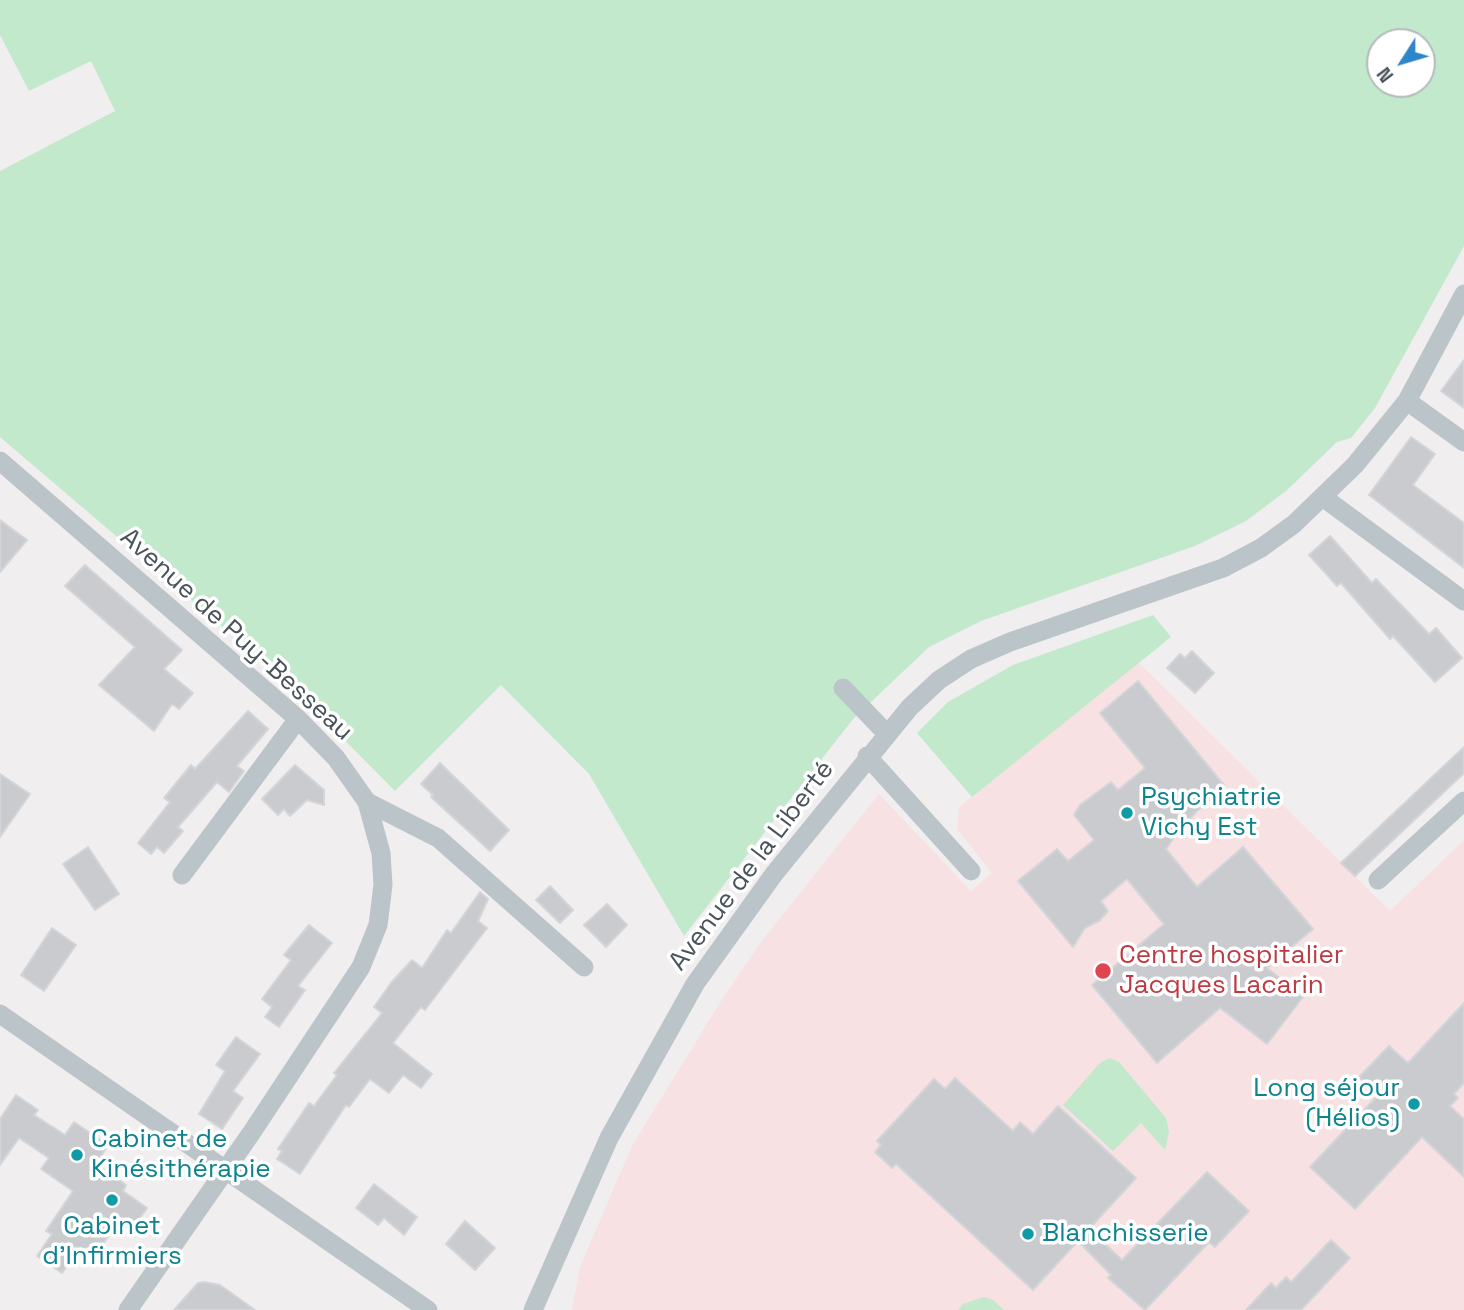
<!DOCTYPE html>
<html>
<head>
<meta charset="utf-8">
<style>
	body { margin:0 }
	#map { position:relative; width:1464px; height:1310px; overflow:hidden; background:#f0eeef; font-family:"Space Grotesk",sans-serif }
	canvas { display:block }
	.north { position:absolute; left:1366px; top:28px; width:70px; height:70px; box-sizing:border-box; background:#fff; border:2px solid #b6babd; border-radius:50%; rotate:233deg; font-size:19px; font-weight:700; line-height:28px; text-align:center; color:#495359 }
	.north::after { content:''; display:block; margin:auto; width:24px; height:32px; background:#2e86ca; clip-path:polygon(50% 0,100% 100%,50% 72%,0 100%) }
</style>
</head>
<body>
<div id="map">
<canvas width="1464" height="1310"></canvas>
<div class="north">N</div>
</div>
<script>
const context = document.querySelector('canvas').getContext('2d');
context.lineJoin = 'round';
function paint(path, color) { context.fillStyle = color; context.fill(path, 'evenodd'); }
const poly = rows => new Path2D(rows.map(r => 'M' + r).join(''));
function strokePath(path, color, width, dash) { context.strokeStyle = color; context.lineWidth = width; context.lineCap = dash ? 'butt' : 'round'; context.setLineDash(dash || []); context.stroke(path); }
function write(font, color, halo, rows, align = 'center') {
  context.font = font + ' "Space Grotesk",sans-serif'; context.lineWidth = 7; context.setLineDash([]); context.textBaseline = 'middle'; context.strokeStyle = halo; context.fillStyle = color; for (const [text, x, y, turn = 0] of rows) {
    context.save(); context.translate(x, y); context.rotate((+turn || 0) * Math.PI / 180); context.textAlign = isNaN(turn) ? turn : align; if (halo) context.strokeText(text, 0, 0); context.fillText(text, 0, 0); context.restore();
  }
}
paint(poly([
	[1138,662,1390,911,1464,840,1464,1310,572,1310,580,1267,632,1146,721,1001,761,942,879,794,971,891,992,873,957,829,959,807]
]), '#f8e1e2');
paint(poly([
	[0,0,1464,0,1464,246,1375,408,1351,438,1337,442,1286,491,1246,521,1195,546,981,621,929,647,853,719,684,936,589,774,501,685,395,791,286,681,0,437,0,171,115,111,91,61,29,91,0,35],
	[1380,42,1422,42,1422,84,1380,84],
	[1153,615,1171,637,972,797,917,733,948,702,1013,665],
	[1109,1058,1119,1062,1166,1118,1169,1132,1165,1150,1141,1123,1113,1151,1063,1105,1099,1064],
	[984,1297,993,1300,1004,1310,958,1310,963,1304]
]), '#c2e9cc');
const building = poly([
	[1464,360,1464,408,1441,391,1464,360],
	[1411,437,1435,454,1413,485,1464,523,1464,568,1369,495,1411,437],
	[0,520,27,540,0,572,0,520],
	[1330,536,1372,583,1376,579,1429,634,1436,628,1462,658,1435,682,1393,636,1390,639,1341,583,1337,586,1309,555,1330,536],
	[85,565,182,650,164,669,193,693,179,709,172,704,154,731,99,685,135,647,65,586,85,565],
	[1192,651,1214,673,1195,693,1167,668,1180,654,1185,658,1192,651],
	[1138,681,1224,785,1217,796,1197,811,1178,832,1166,849,1197,887,1243,847,1313,929,1267,968,1303,997,1267,1044,1220,1008,1157,1063,1092,985,1164,924,1127,879,1101,901,1108,911,1099,921,1085,928,1073,947,1018,881,1057,849,1068,861,1094,840,1074,815,1080,805,1111,782,1118,790,1145,768,1100,713,1138,681],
	[248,711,268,729,237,766,244,771,229,792,217,782,178,827,183,831,164,853,157,847,151,854,138,843,170,802,164,798,191,765,195,769,248,711],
	[1464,747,1464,773,1355,876,1341,863,1464,747],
	[440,763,509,830,490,851,431,797,433,795,421,784,440,763],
	[295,765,324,790,324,805,307,800,290,816,284,809,278,815,262,799,295,765],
	[0,774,30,794,0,837,0,774],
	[88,847,119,894,95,910,63,864,88,847],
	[550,886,573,910,560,923,536,900,550,886],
	[480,892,488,899,478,921,487,928,425,1010,421,1007,393,1043,432,1074,421,1088,403,1075,389,1093,370,1079,349,1107,346,1105,300,1174,277,1159,282,1151,278,1149,309,1103,314,1106,337,1075,334,1073,382,1013,374,1007,391,983,412,960,422,968,447,930,451,933,480,892],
	[607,904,627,925,606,947,584,925,607,904],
	[309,925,332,943,298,986,305,990,279,1027,265,1017,272,1007,262,999,291,960,284,955,309,925],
	[52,928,76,945,44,991,21,975,52,928],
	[1464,1003,1464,1083,1454,1094,1458,1098,1450,1106,1464,1119,1464,1177,1422,1137,1355,1209,1310,1167,1378,1095,1359,1077,1389,1046,1408,1063,1464,1003],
	[236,1037,260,1054,233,1091,243,1098,222,1129,199,1114,225,1071,216,1065,236,1037],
	[955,1078,1013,1131,1020,1122,1033,1134,1058,1106,1136,1178,1089,1229,1122,1260,1207,1172,1249,1211,1215,1247,1209,1242,1145,1310,1108,1278,1111,1275,1078,1241,1033,1290,896,1164,892,1168,875,1152,881,1145,877,1141,934,1079,945,1089,955,1078],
	[16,1095,38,1110,34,1115,65,1135,74,1122,108,1145,96,1164,126,1185,123,1191,147,1208,131,1231,118,1222,94,1257,80,1247,62,1273,37,1256,52,1234,46,1231,73,1191,41,1169,49,1158,19,1138,0,1165,0,1119,16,1095],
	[374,1184,417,1217,404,1235,384,1218,378,1225,356,1208,374,1184],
	[465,1221,495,1248,475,1270,446,1244,465,1221],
	[1331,1240,1350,1258,1301,1310,1246,1310,1271,1283,1276,1288,1286,1277,1291,1282,1331,1240],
	[204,1282,220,1285,255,1310,174,1310,198,1283,204,1282]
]);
paint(building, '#c9cbcf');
strokePath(building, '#d3d5d9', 2);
strokePath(poly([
	[1407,401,1464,442],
	[0,461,298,719,336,758,367,802,381,853,383,885,378,925,361,967,252,1132,128,1310],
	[1324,498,1464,601],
	[843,688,887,734],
	[867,756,971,871],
	[367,802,438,838,584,967],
	[182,875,298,719],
	[1378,880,1464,801],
	[0,1014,428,1310],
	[533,1310,609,1138,695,984,774,874,910,707,939,680,971,659,1010,642,1223,568,1261,548,1294,524,1355,465,1407,401,1464,294]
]), '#bbc4c9', 19);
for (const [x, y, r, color] of [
	[1127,813,7,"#0f9aa8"],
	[1103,971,9,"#e0444e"],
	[1414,1104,7,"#0f9aa8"],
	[77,1155,7,"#0f9aa8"],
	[112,1200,7,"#0f9aa8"],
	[1028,1234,7,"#0f9aa8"]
]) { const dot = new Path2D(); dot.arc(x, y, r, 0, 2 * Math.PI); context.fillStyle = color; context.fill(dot); strokePath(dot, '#fff', 2.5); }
write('26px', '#495359', '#fff', [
	["Avenue de Puy-Besseau",236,635,42],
	["Avenue de la Liberté",752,866,-53]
]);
write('26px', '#0d838f', '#fff', [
	["Psychiatrie",1141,798],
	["Vichy Est",1141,828],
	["Long séjour",1400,1089,"right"],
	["(Hélios)",1400,1119,"right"],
	["Cabinet de",91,1140],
	["Kinésithérapie",91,1170],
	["Cabinet",112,1227,"center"],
	["d'Infirmiers",112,1257,"center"],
	["Blanchisserie",1042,1234]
], 'left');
write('26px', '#be3a42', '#fff', [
	["Centre hospitalier",1119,956],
	["Jacques Lacarin",1119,986]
], 'left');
</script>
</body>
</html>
